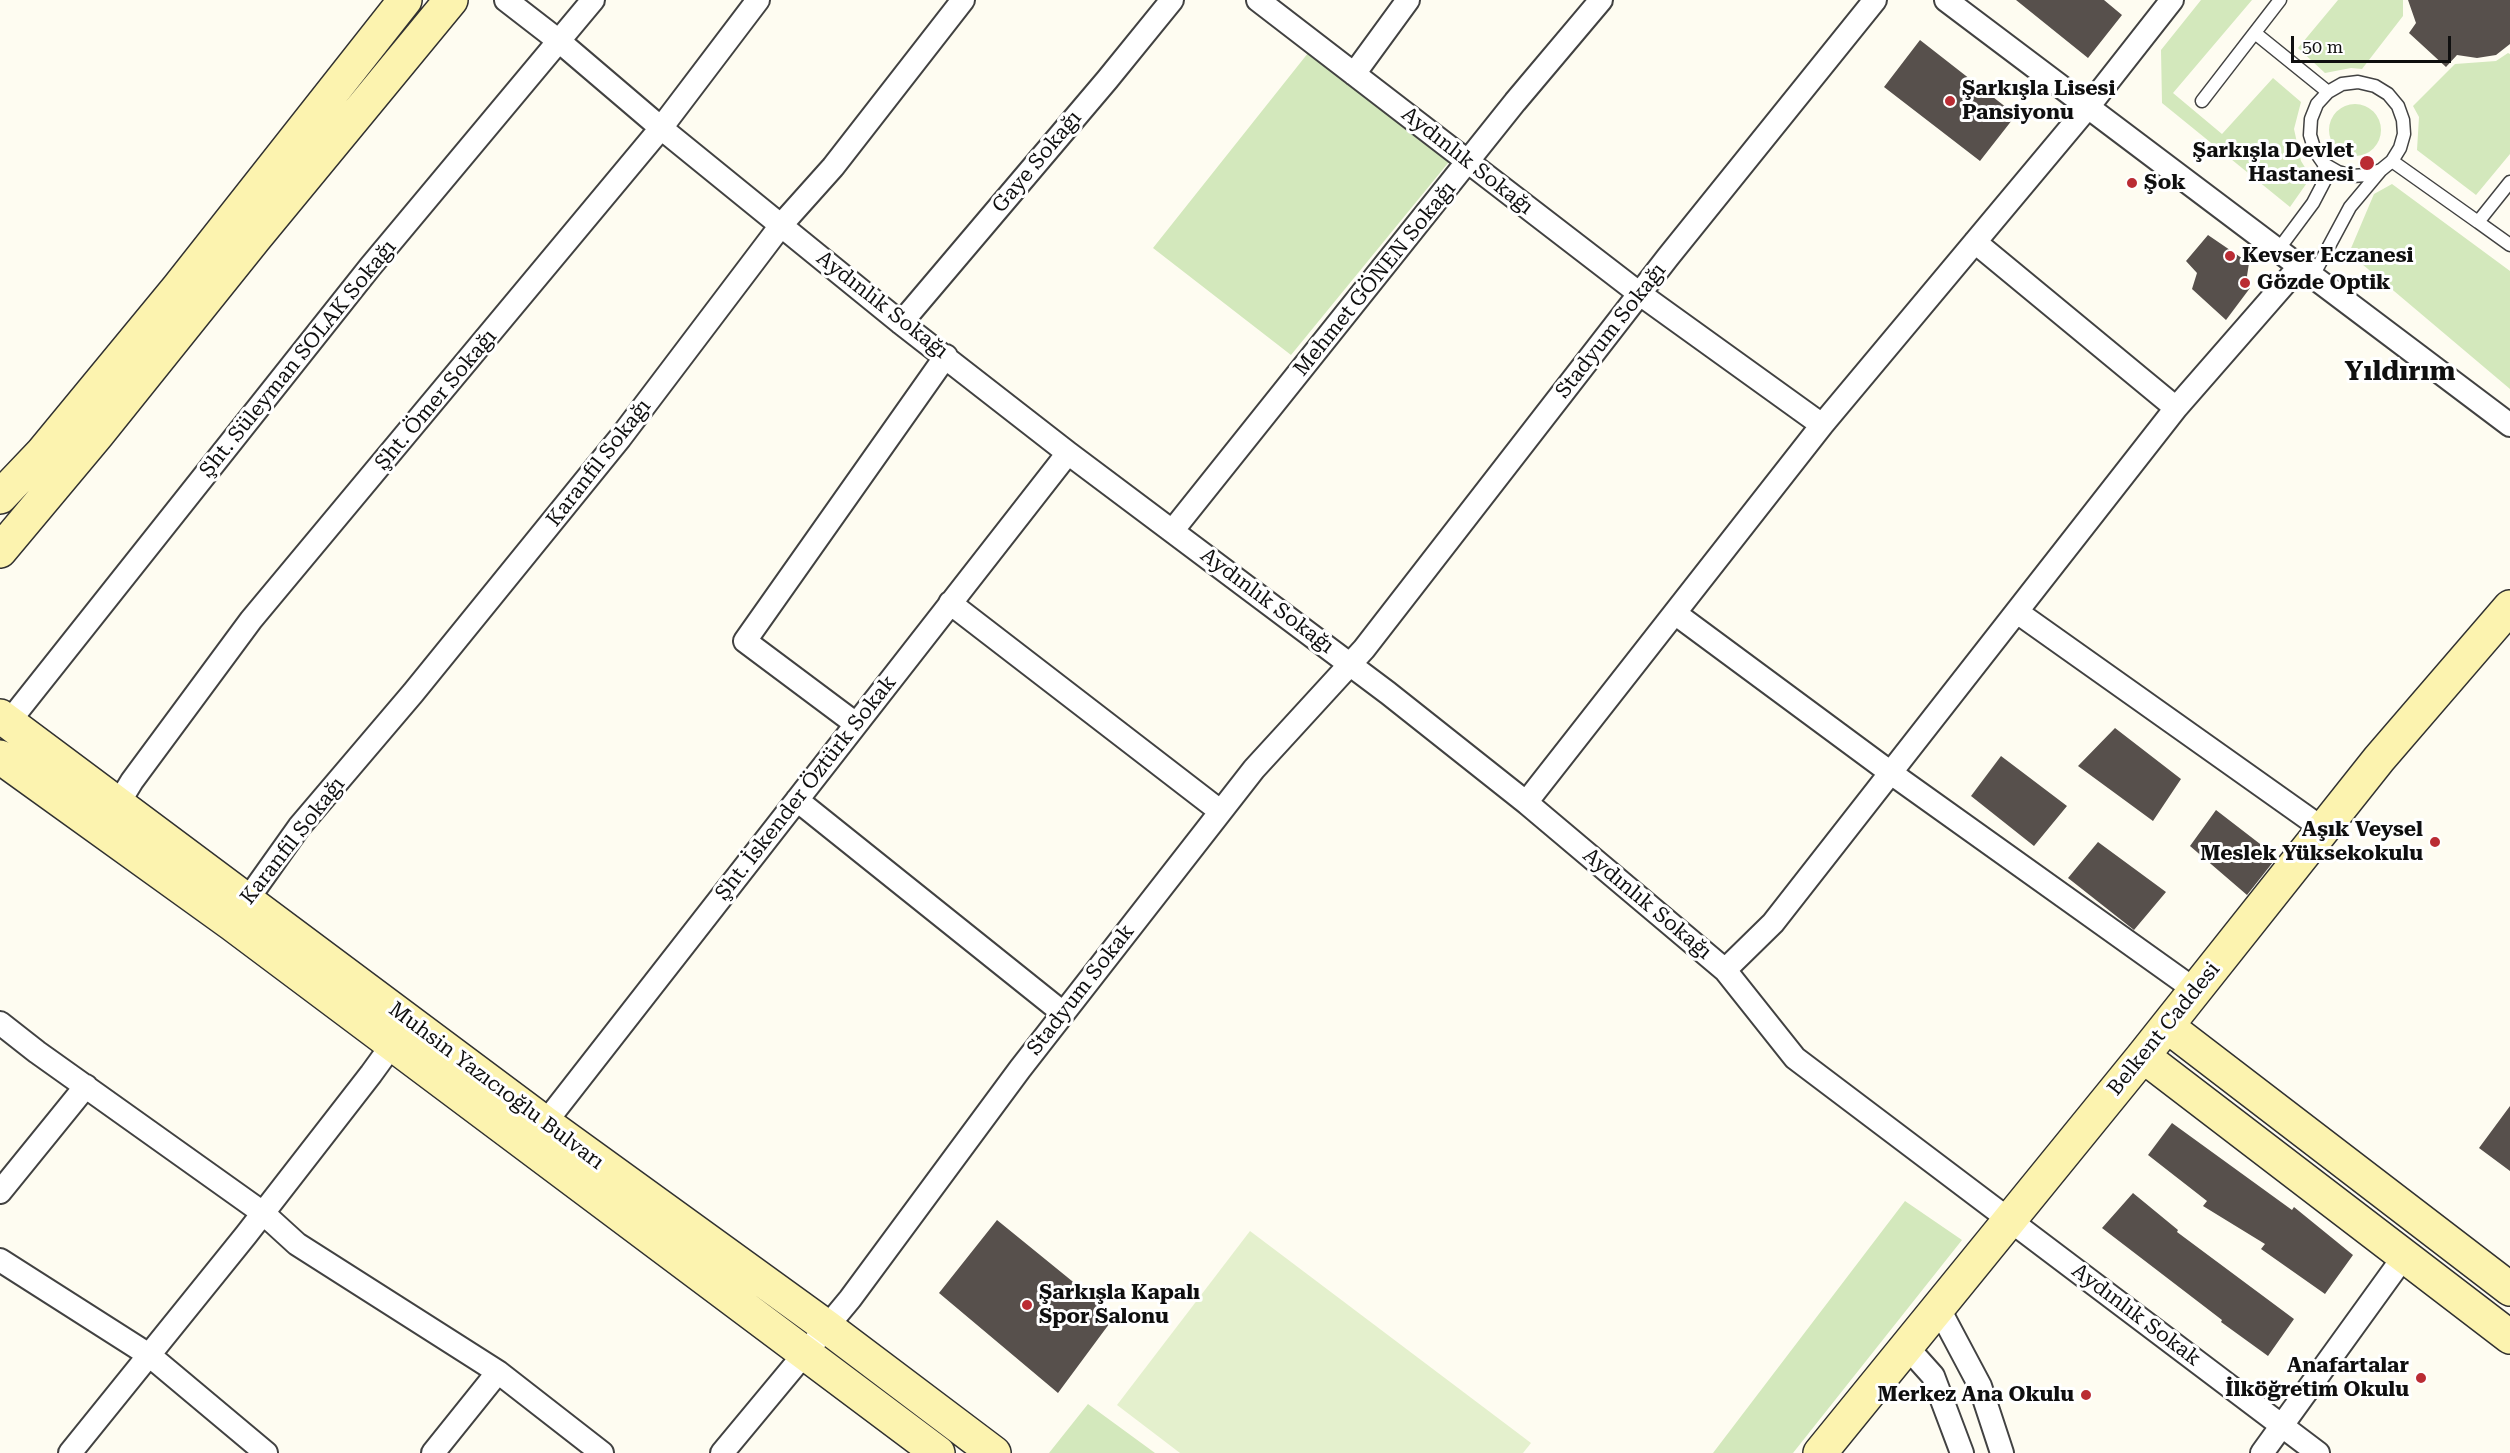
<!DOCTYPE html>
<html>
<head>
<meta charset="utf-8">
<style>
	body { margin:0 }
	#map { position:relative; width:2510px; height:1453px; overflow:hidden; background:#fefcf1; font-family:"Roboto Serif",serif }
	canvas { display:block }
	.scale { position:absolute; left:2291px; top:36px; width:160px; height:27px; box-sizing:border-box; border:3px solid #0f0f0f; border-top:0; padding-left:8px; font-size:18px; line-height:21px; white-space:nowrap; color:#0f0f0f; -webkit-text-stroke:4px #fff; paint-order:stroke }
</style>
</head>
<body>
<div id="map">
<canvas width="2510" height="1453"></canvas>
<div class="scale">50 m</div>
</div>
<script>
const context = document.querySelector('canvas').getContext('2d');
context.lineJoin = 'round';
function paint(path, color) { context.fillStyle = color; context.fill(path, 'evenodd'); }
const poly = rows => new Path2D(rows.map(r => 'M' + r).join(''));
function strokePath(path, color, width, dash) { context.strokeStyle = color; context.lineWidth = width; context.lineCap = dash ? 'butt' : 'round'; context.setLineDash(dash || []); context.stroke(path); }
function write(font, color, halo, rows, align = 'center') {
  context.font = font + ' "Roboto Serif",serif'; context.lineWidth = 6; context.setLineDash([]); context.textBaseline = 'middle'; context.strokeStyle = halo; context.fillStyle = color; for (const [text, x, y, turn = 0] of rows) {
    context.save(); context.translate(x, y); context.rotate((+turn || 0) * Math.PI / 180); context.textAlign = isNaN(turn) ? turn : align; if (halo) context.strokeText(text, 0, 0); context.fillText(text, 0, 0); context.restore();
  }
}
paint(poly([
	[2201,0,2252,0,2173,93,2222,134,2273,78,2301,102,2294,129,2301,161,2311,177,2290,207,2162,103,2161,50],
	[2338,0,2403,0,2403,16,2362,69,2351,68,2325,73,2298,48],
	[1316,43,1457,152,1291,355,1153,248],
	[2508,53,2510,54,2510,154,2476,195,2417,150,2419,117,2413,106,2455,64,2496,61],
	'2329 130a26 26 0 1 1 52 0a26 26 0 1 1-52 0Z',
	[2392,184,2510,271,2510,389,2349,253,2374,194],
	[1905,1201,1962,1240,1793,1453,1713,1453],
	[1088,1404,1155,1453,1049,1453]
]), '#d3e8bc');
paint(poly([
	[1250,1231,1531,1443,1523,1453,1180,1453,1117,1405]
]), '#e4f0cd');
paint(poly([
	[2016,0,2104,0,2122,15,2088,58],
	[2408,0,2510,0,2510,44,2496,55,2477,58,2457,55,2446,67,2409,33,2416,23],
	[1920,40,2016,115,1980,161,1884,87],
	[2208,235,2249,263,2247,276,2250,288,2226,320,2192,289,2197,273,2186,261],
	[2115,728,2181,779,2153,821,2078,766],
	[2001,756,2067,806,2034,846,1971,796],
	[2216,810,2277,857,2247,895,2190,846],
	[2098,842,2166,892,2134,930,2068,878],
	[2510,1106,2510,1171,2479,1148],
	[2172,1123,2292,1210,2294,1207,2353,1255,2325,1294,2261,1249,2265,1244,2203,1206,2207,1201,2148,1155],
	[2133,1193,2178,1230,2177,1232,2294,1319,2268,1356,2221,1322,2222,1320,2102,1228],
	[997,1220,1115,1316,1058,1393,939,1293]
]), '#57504c');
const lane = poly([
	[2255,33,2328,92],
	[2202,101,2280,0],
	[2392,161,2478,222,2510,182],
	[2478,222,2510,245],
	[2278,250,2313,203,2325,180,2324,164],
	[2313,276,2350,207,2381,170,2392,161,2400,148,2404,134,2403,120,2398,106,2388,94,2375,86,2358,82,2342,84,2328,92,2317,104,2311,119,2310,135,2315,151,2324,164,2338,172,2352,176,2367,175,2381,170]
]);
const street = poly([
	[506,0,559,41,661,128,901,323,1068,453,1388,693,1528,804,1725,970,1795,1058,2318,1453],
	[1258,0,1640,294,1822,425],
	[1946,0,2510,425],
	[1354,74,1408,0],
	[1975,242,2176,408],
	[901,323,1107,80,1172,0],
	[1173,530,1515,102,1601,0],
	[950,603,1220,811],
	[2017,612,2323,829],
	[1676,614,1891,773,2195,990],
	[8,723,370,267,593,0],
	[856,724,745,641,946,356],
	[797,800,1063,1013],
	[118,804,132,781,251,620,661,128,758,0],
	[1528,804,1532,795,1822,425,2088,107,2172,0],
	[240,910,299,827,413,693,620,438,782,224,833,167,963,0],
	[1725,970,1773,923,2176,408,2300,266],
	[0,1023,37,1052,263,1213,297,1244,498,1372,602,1453],
	[545,1123,1068,453],
	[0,1192,86,1086],
	[0,1260,149,1355,266,1453],
	[1938,1307,1980,1386,2002,1453],
	[1907,1347,1933,1376,1962,1453],
	[70,1453,246,1235,371,1074,392,1045],
	[433,1453,498,1372],
	[722,1453,850,1299,1020,1069,1254,769,1364,649,1668,257,1875,0],
	[2262,1453,2405,1255]
]);
const secondary = poly([
	[0,497,42,453,178,288,405,0],
	[0,551,97,435,255,238,451,0],
	[0,716,545,1123,827,1327,994,1453],
	[0,757,232,924,938,1453],
	[2167,1026,2510,1289],
	[2143,1056,2510,1337],
	[1820,1453,2143,1056,2379,759,2510,607]
]);
strokePath(lane, '#424242', 15);
strokePath(street, '#424242', 26);
strokePath(secondary, '#313131', 36);
strokePath(lane, '#fff', 12);
strokePath(street, '#fff', 22);
strokePath(secondary, '#fcf3af', 33);
for (const [x, y, r, color] of [
	[1950,101,6,"#ba2c33"],
	[2367,163,8,"#ba2c33"],
	[2132,183,6,"#ba2c33"],
	[2230,256,6,"#ba2c33"],
	[2245,283,6,"#ba2c33"],
	[2435,842,6,"#ba2c33"],
	[1027,1305,6,"#ba2c33"],
	[2421,1378,6,"#ba2c33"],
	[2086,1395,6,"#ba2c33"]
]) { const dot = new Path2D(); dot.arc(x, y, r, 0, 2 * Math.PI); context.fillStyle = color; context.fill(dot); strokePath(dot, '#fff', 2); }
write('bold 21px', '#0f0f0f', '#fff', [
	["Şarkışla Lisesi",1962,89],
	["Pansiyonu",1962,113],
	["Şarkışla Devlet",2354,151,"right"],
	["Hastanesi",2354,175,"right"],
	["Şok",2144,183],
	["Kevser Eczanesi",2242,256],
	["Gözde Optik",2257,283],
	["Aşık Veysel",2423,830,"right"],
	["Meslek Yüksekokulu",2423,854,"right"],
	["Şarkışla Kapalı",1039,1293],
	["Spor Salonu",1039,1317],
	["Anafartalar",2409,1366,"right"],
	["İlköğretim Okulu",2409,1390,"right"],
	["Merkez Ana Okulu",2074,1395,"right"]
], 'left');
write('21px', '#0f0f0f', '#fff', [
	["Aydınlık Sokağı",1467,161,38],
	["Gaye Sokağı",1037,162,-50],
	["Mehmet GÖNEN Sokağı",1375,279,-51],
	["Aydınlık Sokağı",882,305,38],
	["Stadyum Sokağı",1611,331,-52],
	["Şht. Süleyman SOLAK Sokağı",298,359,-51],
	["Şht. Ömer Sokağı",436,400,-50],
	["Karanfil Sokağı",599,463,-52],
	["Aydınlık Sokağı",1267,601,37],
	["Şht. İskender Öztürk Sokak",806,788,-52],
	["Karanfil Sokağı",293,841,-52],
	["Aydınlık Sokağı",1647,904,40],
	["Stadyum Sokak",1081,990,-52],
	["Belkent Caddesi",2164,1029,-51],
	["Muhsin Yazıcıoğlu Bulvarı",496,1086,37],
	["Aydınlık Sokak",2136,1315,37]
]);
write('bold 27px', '#0f0f0f', '#fff', [
	["Yıldırım",2400,372]
]);
</script>
</body>
</html>
